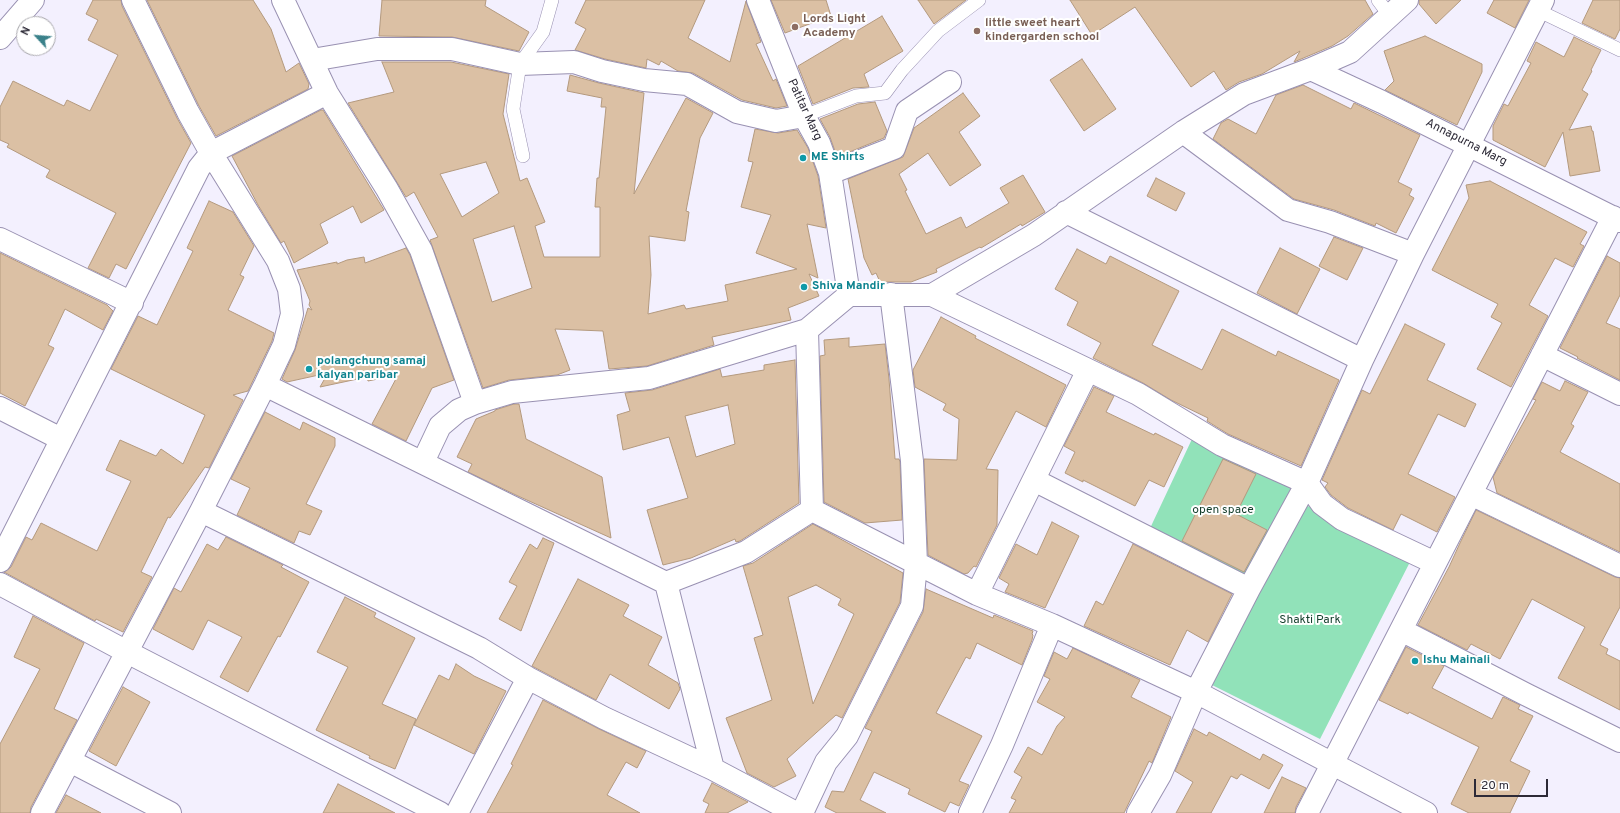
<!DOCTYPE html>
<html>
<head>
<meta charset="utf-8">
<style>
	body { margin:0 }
	#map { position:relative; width:1620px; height:813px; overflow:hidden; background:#f3f0fe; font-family:Overpass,sans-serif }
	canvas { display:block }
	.north { position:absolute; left:16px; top:16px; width:40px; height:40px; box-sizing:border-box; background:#fff; border:1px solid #abaaaf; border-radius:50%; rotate:296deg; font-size:11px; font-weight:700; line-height:16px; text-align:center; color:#2d2a37 }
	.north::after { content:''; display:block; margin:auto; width:14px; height:18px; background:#3a818a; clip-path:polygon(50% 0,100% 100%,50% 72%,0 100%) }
	.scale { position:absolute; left:1474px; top:779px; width:74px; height:18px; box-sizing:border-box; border:2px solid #2d2a37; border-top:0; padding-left:5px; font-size:12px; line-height:14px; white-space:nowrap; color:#2d2a37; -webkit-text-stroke:3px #fff; paint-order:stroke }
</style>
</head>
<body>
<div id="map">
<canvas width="1620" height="813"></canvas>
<div class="north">N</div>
<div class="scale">20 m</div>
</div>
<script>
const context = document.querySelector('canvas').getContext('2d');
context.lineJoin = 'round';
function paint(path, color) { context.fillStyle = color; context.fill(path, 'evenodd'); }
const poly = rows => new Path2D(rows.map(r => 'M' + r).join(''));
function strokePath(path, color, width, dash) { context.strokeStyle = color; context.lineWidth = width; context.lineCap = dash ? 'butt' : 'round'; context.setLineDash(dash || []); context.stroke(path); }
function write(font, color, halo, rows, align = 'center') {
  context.font = font + ' Overpass,sans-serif'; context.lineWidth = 4; context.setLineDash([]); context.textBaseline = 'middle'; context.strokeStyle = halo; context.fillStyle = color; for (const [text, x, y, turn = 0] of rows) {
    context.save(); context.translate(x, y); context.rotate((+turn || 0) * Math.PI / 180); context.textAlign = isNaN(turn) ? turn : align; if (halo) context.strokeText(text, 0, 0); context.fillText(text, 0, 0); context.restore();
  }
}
paint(poly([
	[1192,439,1303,484,1249,589,1145,539],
	[1300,502,1412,558,1320,739,1208,683]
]), '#91e2b9');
const building = poly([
	[93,0,121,0,122,6,177,118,191,143,126,269,116,264,109,278,88,268,116,213,46,177,50,170,7,147,9,144,0,140,0,107,13,81,64,106,67,100,90,111,118,55,88,40,98,20,86,14,93,0],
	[147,0,253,0,271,29,286,72,299,63,309,84,308,89,216,136,199,106,147,0],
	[382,0,486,0,485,6,529,32,519,51,452,37,379,36,382,0],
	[586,0,705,0,688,38,730,62,746,1,761,42,756,44,773,81,776,79,787,106,776,108,742,100,693,73,678,71,661,61,659,65,647,59,646,68,605,59,575,50,586,29,575,23,586,0],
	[771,0,826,0,831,16,785,33,771,0],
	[918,0,966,0,934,24,918,0],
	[1070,0,1365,0,1373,14,1348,36,1332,46,1294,62,1300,51,1262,74,1239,82,1226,90,1214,71,1191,87,1135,7,1092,35,1070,0],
	[1419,0,1461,0,1436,24,1419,4,1419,0],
	[1494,0,1529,0,1515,28,1487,13,1494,0],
	[1593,0,1620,0,1620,29,1615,39,1582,23,1593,0],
	[882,16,903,51,864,74,869,87,853,88,813,104,798,66,882,16],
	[1425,36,1482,64,1482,72,1457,125,1385,90,1394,81,1384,51,1425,36],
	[1574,37,1601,50,1591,70,1592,71,1582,90,1588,94,1569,130,1591,126,1592,131,1593,131,1600,171,1570,176,1563,132,1545,167,1493,140,1493,126,1504,104,1508,106,1531,63,1527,61,1536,42,1564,57,1574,37],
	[1082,59,1116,109,1084,131,1050,80,1082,59],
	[382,62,451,62,509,74,503,114,520,181,527,178,545,222,535,226,544,257,600,257,600,207,595,207,597,178,599,178,606,107,601,107,602,98,567,91,570,75,599,83,644,93,634,194,686,98,713,113,700,138,686,211,689,212,685,241,649,236,651,275,648,314,684,305,686,309,728,301,725,285,797,269,756,253,771,215,741,207,753,162,748,161,755,129,778,133,797,130,808,148,818,176,826,228,807,224,818,278,809,274,819,296,788,308,791,320,712,337,714,345,647,366,609,369,603,331,555,329,570,370,557,375,509,380,483,388,430,240,438,237,414,192,406,197,348,103,394,92,382,62],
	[486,162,499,193,462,217,440,174,486,162],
	[514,226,532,288,492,302,473,239,514,226],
	[1303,85,1351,109,1354,103,1420,135,1398,182,1412,189,1409,195,1414,198,1396,233,1376,223,1375,226,1334,210,1294,199,1213,139,1221,123,1228,119,1256,134,1276,95,1303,85],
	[963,93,980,116,959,132,981,165,950,186,928,153,899,174,907,190,905,191,926,234,961,217,966,228,1009,203,1000,188,1023,175,1045,212,1022,226,1021,224,981,248,980,247,936,269,937,272,911,282,880,282,876,273,872,275,864,258,848,179,903,157,914,128,963,93],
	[875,102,887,131,884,138,837,157,830,137,820,119,858,104,875,102],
	[321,110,323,110,384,210,361,223,353,206,320,224,328,243,294,263,284,241,281,243,258,205,232,156,321,110],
	[1156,178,1185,193,1176,211,1147,196,1156,178],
	[1490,181,1587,232,1580,244,1584,246,1573,267,1555,258,1529,305,1548,316,1511,387,1477,369,1502,323,1491,317,1498,304,1432,270,1469,198,1466,185,1490,181],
	[209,201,233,212,254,246,240,275,244,277,228,310,274,333,272,341,248,391,233,395,243,400,209,468,205,467,170,518,168,517,141,572,152,577,123,632,96,619,95,621,4,572,11,567,26,537,32,540,41,523,97,551,131,481,106,470,120,440,156,456,161,449,183,464,205,415,111,369,138,316,157,325,193,251,187,248,209,201],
	[1334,237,1363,248,1347,280,1319,266,1334,237],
	[406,248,410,255,454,380,432,388,406,441,372,424,398,375,368,381,367,377,320,387,328,373,287,382,282,379,295,350,308,308,312,310,309,305,310,301,297,270,337,262,337,264,347,260,364,257,365,263,406,248],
	[1280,248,1320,269,1297,314,1257,293,1280,248],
	[1077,249,1106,264,1110,256,1179,291,1152,345,1202,370,1222,329,1276,356,1278,351,1339,380,1301,466,1228,434,1207,421,1208,418,1171,400,1143,383,1093,358,1101,343,1067,325,1078,302,1055,289,1077,249],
	[0,253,107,305,113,311,103,330,65,309,48,345,54,348,25,406,0,393,0,253],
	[1607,256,1620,263,1620,295,1606,323,1620,329,1620,380,1577,358,1578,357,1560,348,1607,256],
	[941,317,976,336,975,338,1066,385,1046,427,1016,411,986,469,998,470,997,525,976,567,974,566,968,573,964,574,928,555,924,459,957,460,959,419,943,410,946,404,915,387,913,370,941,317],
	[1405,324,1445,344,1427,380,1476,404,1465,427,1438,414,1408,474,1455,497,1437,532,1401,514,1393,530,1348,508,1331,495,1325,487,1328,483,1322,480,1362,390,1370,394,1405,324],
	[849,338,849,347,885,344,889,379,895,459,899,459,900,462,902,520,865,523,824,502,820,356,825,355,824,340,849,338],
	[795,360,799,503,740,541,736,542,735,539,691,558,663,565,647,510,688,498,669,437,623,450,617,415,630,411,625,393,652,390,720,369,722,377,764,370,764,365,795,360],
	[728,405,735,444,696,457,685,416,728,405],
	[1565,381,1588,392,1571,424,1574,426,1560,452,1620,484,1620,552,1497,493,1493,477,1536,400,1533,399,1542,382,1560,391,1565,381],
	[1094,387,1114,396,1106,412,1154,435,1155,433,1183,447,1164,487,1149,480,1135,506,1083,480,1083,482,1065,473,1075,452,1064,446,1094,387],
	[514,404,519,404,526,439,602,477,611,538,518,496,468,472,472,464,457,457,476,419,495,411,495,410,514,404],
	[265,412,300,430,303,422,335,438,335,446,306,504,322,511,310,535,299,531,294,543,237,515,250,488,231,479,265,412],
	[1223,459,1256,474,1236,514,1267,530,1244,572,1182,541,1223,459],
	[1476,510,1615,577,1620,578,1620,607,1600,645,1608,649,1606,654,1620,661,1620,710,1558,678,1585,627,1532,599,1500,659,1471,644,1467,650,1418,625,1449,567,1460,543,1476,510],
	[1052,522,1079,536,1045,608,1005,592,1009,584,999,578,1016,544,1037,555,1052,522],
	[813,524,903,573,900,602,842,718,836,715,787,759,796,776,774,787,747,773,726,718,772,700,754,638,763,635,743,566,753,563,813,524],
	[816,585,841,599,838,605,854,614,813,704,788,597,816,585],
	[226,537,283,565,281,567,309,582,280,637,278,636,248,692,220,677,242,637,208,620,193,650,153,629,174,588,181,592,207,544,218,550,226,537],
	[543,538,554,543,521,631,499,619,517,586,509,582,530,544,537,549,543,538],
	[1133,544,1232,594,1208,642,1187,630,1170,665,1084,626,1096,601,1103,605,1133,544],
	[578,579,629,605,623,616,662,637,648,665,678,683,680,689,669,709,610,674,596,700,532,666,578,579],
	[926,589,993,618,994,615,1033,631,1032,634,1033,635,1032,640,1022,665,977,643,970,659,966,657,936,713,982,736,959,781,969,785,959,806,950,802,945,812,908,794,910,789,874,772,860,800,886,813,837,813,825,807,832,791,844,792,872,731,865,728,923,612,926,589],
	[345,597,376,613,374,617,415,638,382,704,416,719,395,769,369,758,370,756,316,730,348,667,317,652,345,597],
	[33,616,84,643,54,709,77,720,31,807,30,813,0,813,0,744,40,669,14,657,33,616],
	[1406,647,1444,666,1432,688,1492,719,1503,697,1520,705,1518,709,1533,716,1510,761,1530,771,1510,813,1469,813,1451,804,1479,747,1409,712,1408,714,1379,700,1406,647],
	[1073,648,1140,680,1131,697,1171,717,1152,763,1149,761,1124,813,1009,813,1016,800,1011,798,1022,777,1014,772,1028,747,1042,755,1057,726,1065,717,1037,702,1050,679,1044,676,1054,652,1067,659,1073,648],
	[456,664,474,676,506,691,474,754,414,725,439,675,449,680,456,664],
	[123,687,150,702,116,766,89,751,123,687],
	[543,700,599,729,646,751,637,768,626,762,607,795,640,813,487,813,513,765,511,764,543,700],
	[1194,729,1207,736,1209,732,1260,760,1263,754,1283,765,1269,789,1241,774,1237,779,1231,776,1211,813,1176,813,1193,782,1175,771,1194,729],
	[1282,777,1306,788,1296,807,1295,813,1264,813,1282,777],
	[712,783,748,802,727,813,705,813,709,804,703,801,712,783],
	[338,784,395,813,323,813,338,784],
	[66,795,101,813,56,813,66,795]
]);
paint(building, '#dbc0a4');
strokePath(building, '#b3997e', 1);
const lane = poly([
	[1378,0,1390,16],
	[1537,10,1620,50],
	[804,116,856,96,885,93,902,70,938,31,979,0],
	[523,156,513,109,520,64,543,32,552,0]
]);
const street = poly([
	[283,0,327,93,387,189,421,250,475,403],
	[758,0,804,116,819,143,830,173,849,295],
	[0,38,33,0],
	[312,60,377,49,452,49,520,64,574,62,602,71,644,80,687,84,737,112,776,121,804,116],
	[1311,69,1382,102,1620,221],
	[1183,132,1288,210,1330,222,1413,254],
	[830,173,894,148,907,111,950,82],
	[1066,212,1362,360],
	[0,239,132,303],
	[932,295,1138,394,1222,445,1307,483,1322,504,1342,519,1435,563],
	[807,330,812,510],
	[1542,355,1620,394],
	[265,385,666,583,746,552,812,510,977,594,1052,625,1196,692,1426,813],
	[0,408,61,439],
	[423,462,440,426,459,410,475,403,512,392,649,378,807,330,849,295,932,295,1034,235,1183,132,1244,94,1311,69,1350,52,1407,0],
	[1034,480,1249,589],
	[1471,494,1620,566],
	[201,511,479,648,528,678,604,718,713,769,796,813],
	[0,561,199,168,211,153,327,93],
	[666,583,713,769],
	[0,584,127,652,440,813],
	[977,594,1088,370],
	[1401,630,1527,695,1620,741],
	[70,761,170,813],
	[42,813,201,511,265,385,284,345,292,314,289,289,278,261,211,153,188,112,133,0],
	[457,813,528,678],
	[802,813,826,762,847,736,912,606,916,564,912,461,891,294],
	[970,813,1002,745,1052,625],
	[1138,813,1160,775,1196,692,1249,589,1307,483,1362,360,1413,254,1543,0],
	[1307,813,1613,217]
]);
strokePath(lane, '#9991b2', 14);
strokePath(street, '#9991b2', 24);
strokePath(lane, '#fff', 13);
strokePath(street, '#fff', 22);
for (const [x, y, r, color] of [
	[795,27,4,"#8d6e63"],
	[977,31,4,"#8d6e63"],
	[803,158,4,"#0f9aa8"],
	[804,287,4,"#0f9aa8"],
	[309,369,4,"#0f9aa8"],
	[1415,661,4,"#0f9aa8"]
]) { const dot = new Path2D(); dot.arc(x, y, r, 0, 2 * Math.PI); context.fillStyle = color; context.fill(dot); strokePath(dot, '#fff', 1.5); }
write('bold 12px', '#785e54', '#fff', [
	["Lords Light",803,20],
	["Academy",803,34],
	["little sweet heart",985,24],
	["kindergarden school",985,38]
], 'left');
write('12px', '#2d2a37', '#fff', [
	["Patitar Marg",804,110,65],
	["Annapurna Marg",1466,143,27]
]);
write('bold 12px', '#0d838f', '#fff', [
	["ME Shirts",811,158],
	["Shiva Mandir",812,287],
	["polangchung samaj",317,362],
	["kalyan paribar",317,376],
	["Ishu Mainali",1423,661]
], 'left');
write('12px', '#133e2b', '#fff', [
	["open space",1223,511],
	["Shakti Park",1310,621]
]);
</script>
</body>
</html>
